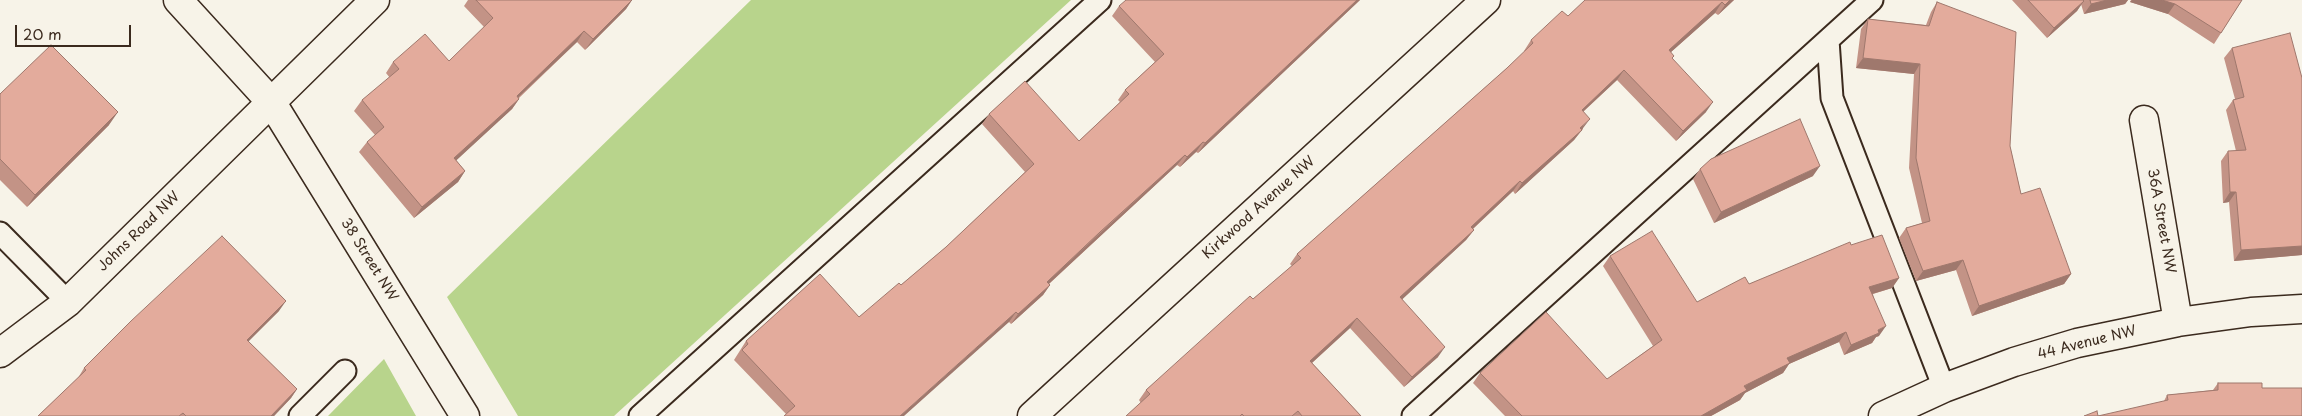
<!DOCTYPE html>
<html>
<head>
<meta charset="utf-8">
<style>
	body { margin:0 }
	#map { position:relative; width:2302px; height:416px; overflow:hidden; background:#f7f3e8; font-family:"Playpen Sans",sans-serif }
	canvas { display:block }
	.scale { position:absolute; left:15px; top:25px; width:116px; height:22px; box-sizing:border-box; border:2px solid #3b2a1e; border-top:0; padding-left:6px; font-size:15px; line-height:18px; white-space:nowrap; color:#3b2a1e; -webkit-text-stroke:4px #f7f3e8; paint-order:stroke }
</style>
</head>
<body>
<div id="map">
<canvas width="2302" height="416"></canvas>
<div class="scale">20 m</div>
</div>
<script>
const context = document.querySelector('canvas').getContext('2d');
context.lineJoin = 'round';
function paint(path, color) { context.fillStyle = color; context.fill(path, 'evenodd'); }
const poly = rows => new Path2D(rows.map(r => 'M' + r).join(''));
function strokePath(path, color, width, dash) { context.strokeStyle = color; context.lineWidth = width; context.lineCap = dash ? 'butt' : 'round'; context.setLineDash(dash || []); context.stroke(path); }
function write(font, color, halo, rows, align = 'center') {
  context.font = font + ' "Playpen Sans",sans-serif'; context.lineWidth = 4; context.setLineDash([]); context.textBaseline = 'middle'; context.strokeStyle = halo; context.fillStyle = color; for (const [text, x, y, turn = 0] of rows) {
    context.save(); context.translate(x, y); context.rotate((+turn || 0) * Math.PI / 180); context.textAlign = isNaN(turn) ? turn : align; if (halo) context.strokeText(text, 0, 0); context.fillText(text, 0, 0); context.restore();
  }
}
paint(poly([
	[751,0,1071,0,614,416,518,416,447,297],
	[384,359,416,416,328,416]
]), '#b8d48c');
const lane = poly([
	[1828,40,1832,98,1944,388],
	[0,233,68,302],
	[300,416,345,371],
	[640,416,1100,0],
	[1413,416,1872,0]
]);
const street = poly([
	[2144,120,2178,322],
	[0,353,68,302,375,0],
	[1032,416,1486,0],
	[1883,416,1944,388,2014,362,2077,343,2178,322,2251,312,2302,309]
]);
const secondary = poly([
	[178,0,272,103,465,416]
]);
strokePath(lane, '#3b2a1e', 25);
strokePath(street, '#3b2a1e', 31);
strokePath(secondary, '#3b2a1e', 31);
strokePath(lane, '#f7f3e8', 21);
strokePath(street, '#f7f3e8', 28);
strokePath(secondary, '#f7f3e8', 28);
paint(poly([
	[468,0,632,0,626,9,585,50,577,42,519,98,519,99,512,109,456,160,465,171,458,182,414,218,359,152,367,142,375,135,354,111,362,100,390,78,386,73,393,62,449,61,484,27,464,6],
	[1360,0,1198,153,1196,152,1180,167,1177,165,1093,243,1049,284,1050,285,1043,295,1011,324,1009,322,786,414,734,360,746,341,859,317,901,285,946,247,1025,172,982,124,989,114,1079,141,1120,102,1118,100,1125,90,1155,62,1112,16,1119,6],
	[1734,0,1718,15,1715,13,1671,52,1672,59,1706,112,1676,141,1617,80,1583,112,1583,129,1574,140,1515,194,1513,191,1473,229,1474,230,1466,240,1402,299,1438,357,1404,387,1350,328,1312,363,1361,416,1126,416,1141,403,1139,400,1146,390,1253,299,1292,266,1290,264,1297,254,1507,68,1525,52,1524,51,1531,40,1568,16],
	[2012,0,2128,0,2125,4,2084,14,2081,4,2077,11,2047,38],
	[2131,0,2242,0,2214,44,2168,14,2130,2],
	[1937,2,2010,146,2021,194,2071,274,2064,284,1972,316,1956,270,1916,281,1899,238,1906,228,1922,223,1909,168,1914,74,1856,68,1861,29,1868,19,1926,25,1931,12],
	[2232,48,2302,78,2302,255,2234,261,2229,202,2223,203,2221,161,2228,151,2236,151,2226,110,2233,100,2235,99,2224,58],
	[0,94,109,125,27,207,0,180],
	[1700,169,1813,176,1714,223,1693,179],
	[1851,245,1899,278,1892,288,1873,294,1879,336,1876,337,1872,343,1844,355,1839,342,1789,364,1783,373,1745,393,1740,400,1711,416,1505,416,1473,383,1480,373,1607,379,1653,346,1603,266,1610,256,1697,302,1749,284],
	[279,311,248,341,297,389,291,398,274,416,38,416,78,378,84,368],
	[2218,383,2262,388,2164,401,2167,395,2213,390]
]), '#c39386');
paint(poly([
	[632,0,626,9,585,50,593,39],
	[1357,0,1360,0,1198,153,1205,143],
	[1730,0,1734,0,1718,15,1725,5],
	[2107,0,2128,0,2125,4,2084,14,2091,4],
	[2132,0,2162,0,2175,4,2168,14,2130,2],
	[2084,1,2077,11,2047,38,2054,28],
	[1722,2,1715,13,1662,60,1669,50],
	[584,31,577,42,509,106,517,96],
	[1863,58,1920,64,1914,74,1856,68],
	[1624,70,1617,80,1574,120,1582,110],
	[519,99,512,109,447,169,454,158],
	[1713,102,1706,112,1676,141,1683,131],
	[118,112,109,125,27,207,35,195],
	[1590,119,1574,140,1515,194,1522,183],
	[1203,142,1196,152,1180,167,1187,157],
	[1185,155,1177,165,1040,292,1047,282],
	[1820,166,1813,176,1714,223,1721,212],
	[465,171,458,182,414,218,422,207],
	[1520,181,1513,191,1464,237,1471,227],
	[2230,192,2236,192,2229,202,2223,203],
	[1474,230,1466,240,1393,308,1400,297],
	[2302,246,2302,255,2234,261,2241,250],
	[1963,260,1956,270,1916,281,1923,271],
	[2071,274,2064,284,1972,316,1979,306],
	[1899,278,1892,288,1862,297,1869,287],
	[1050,285,1043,295,1011,324,1018,314],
	[286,301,279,311,240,350,247,340],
	[1016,312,1009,322,904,416,900,416],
	[1357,318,1350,328,1303,371,1310,361],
	[1886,326,1879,336,1876,337,1872,343,1844,355,1851,345,1878,330],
	[1846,332,1839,342,1789,364,1783,373,1745,393,1740,400,1711,416,1701,416,1787,358],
	[1445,347,1438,357,1404,387,1412,377],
	[297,389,291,398,274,416,271,416]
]), '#9f786d');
const building = poly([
	[476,0,632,0,593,39,584,31,517,96,519,99,454,158,465,171,422,207,367,142,384,127,362,100,399,69,393,62,425,34,449,61,493,18,476,0],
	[1126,0,1357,0,1205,143,1203,142,1187,157,1185,155,1100,232,1047,282,1050,285,1018,314,1016,312,900,416,784,416,795,406,742,350,748,344,746,341,820,274,859,317,899,283,901,285,946,247,1034,164,989,114,1025,81,1079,141,1129,94,1125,90,1164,54,1119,6,1126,0],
	[1585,0,1730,0,1725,5,1722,2,1669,50,1674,56,1672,58,1713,102,1683,131,1624,70,1582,110,1590,119,1580,128,1582,130,1522,183,1520,181,1471,227,1474,230,1400,297,1445,347,1412,377,1357,318,1310,361,1361,416,1302,416,1298,411,1292,416,1244,416,1242,414,1240,416,1126,416,1150,394,1146,390,1250,296,1253,299,1301,258,1297,254,1507,68,1533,43,1531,40,1562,11,1568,16,1585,0],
	[2028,0,2083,0,2084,1,2054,28,2028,0],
	[2090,0,2107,0,2091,4,2090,0],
	[2162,0,2242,0,2221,33,2175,4,2162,0],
	[1937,2,2016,32,2010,146,2021,194,2040,188,2071,274,1979,306,1963,260,1923,271,1906,228,1930,221,1916,158,1920,64,1863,58,1868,19,1929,26,1937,2],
	[2290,33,2302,78,2302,246,2241,250,2236,192,2230,192,2228,151,2246,150,2233,100,2244,97,2232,48,2290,33],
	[51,45,118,112,35,195,0,159,0,94,51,45],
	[1800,119,1820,166,1721,212,1700,169,1711,159,1800,119],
	[1652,231,1697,302,1745,277,1749,284,1850,242,1851,245,1882,235,1899,278,1869,287,1886,326,1878,330,1879,333,1851,345,1846,332,1787,358,1790,363,1744,386,1747,390,1701,416,1522,416,1480,373,1546,312,1607,379,1662,340,1610,256,1652,231],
	[222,236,286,301,247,340,297,389,271,416,186,416,183,413,179,416,38,416,86,370,84,368,131,321,222,236],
	[2218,383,2262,383,2262,388,2302,388,2302,416,2098,416,2168,400,2167,395,2218,390,2218,383],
	[2097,411,2098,416,2084,416,2097,411]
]);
paint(building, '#e3ab9c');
strokePath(building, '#9f786d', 1);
write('14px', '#3b2a1e', '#f7f3e8', [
	["Kirkwood Avenue NW",1259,208,-42],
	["36A Street NW",2161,221,80],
	["Johns Road NW",139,232,-44],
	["38 Street NW",369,260,58],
	["44 Avenue NW",2087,343,-14]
]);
</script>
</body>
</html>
